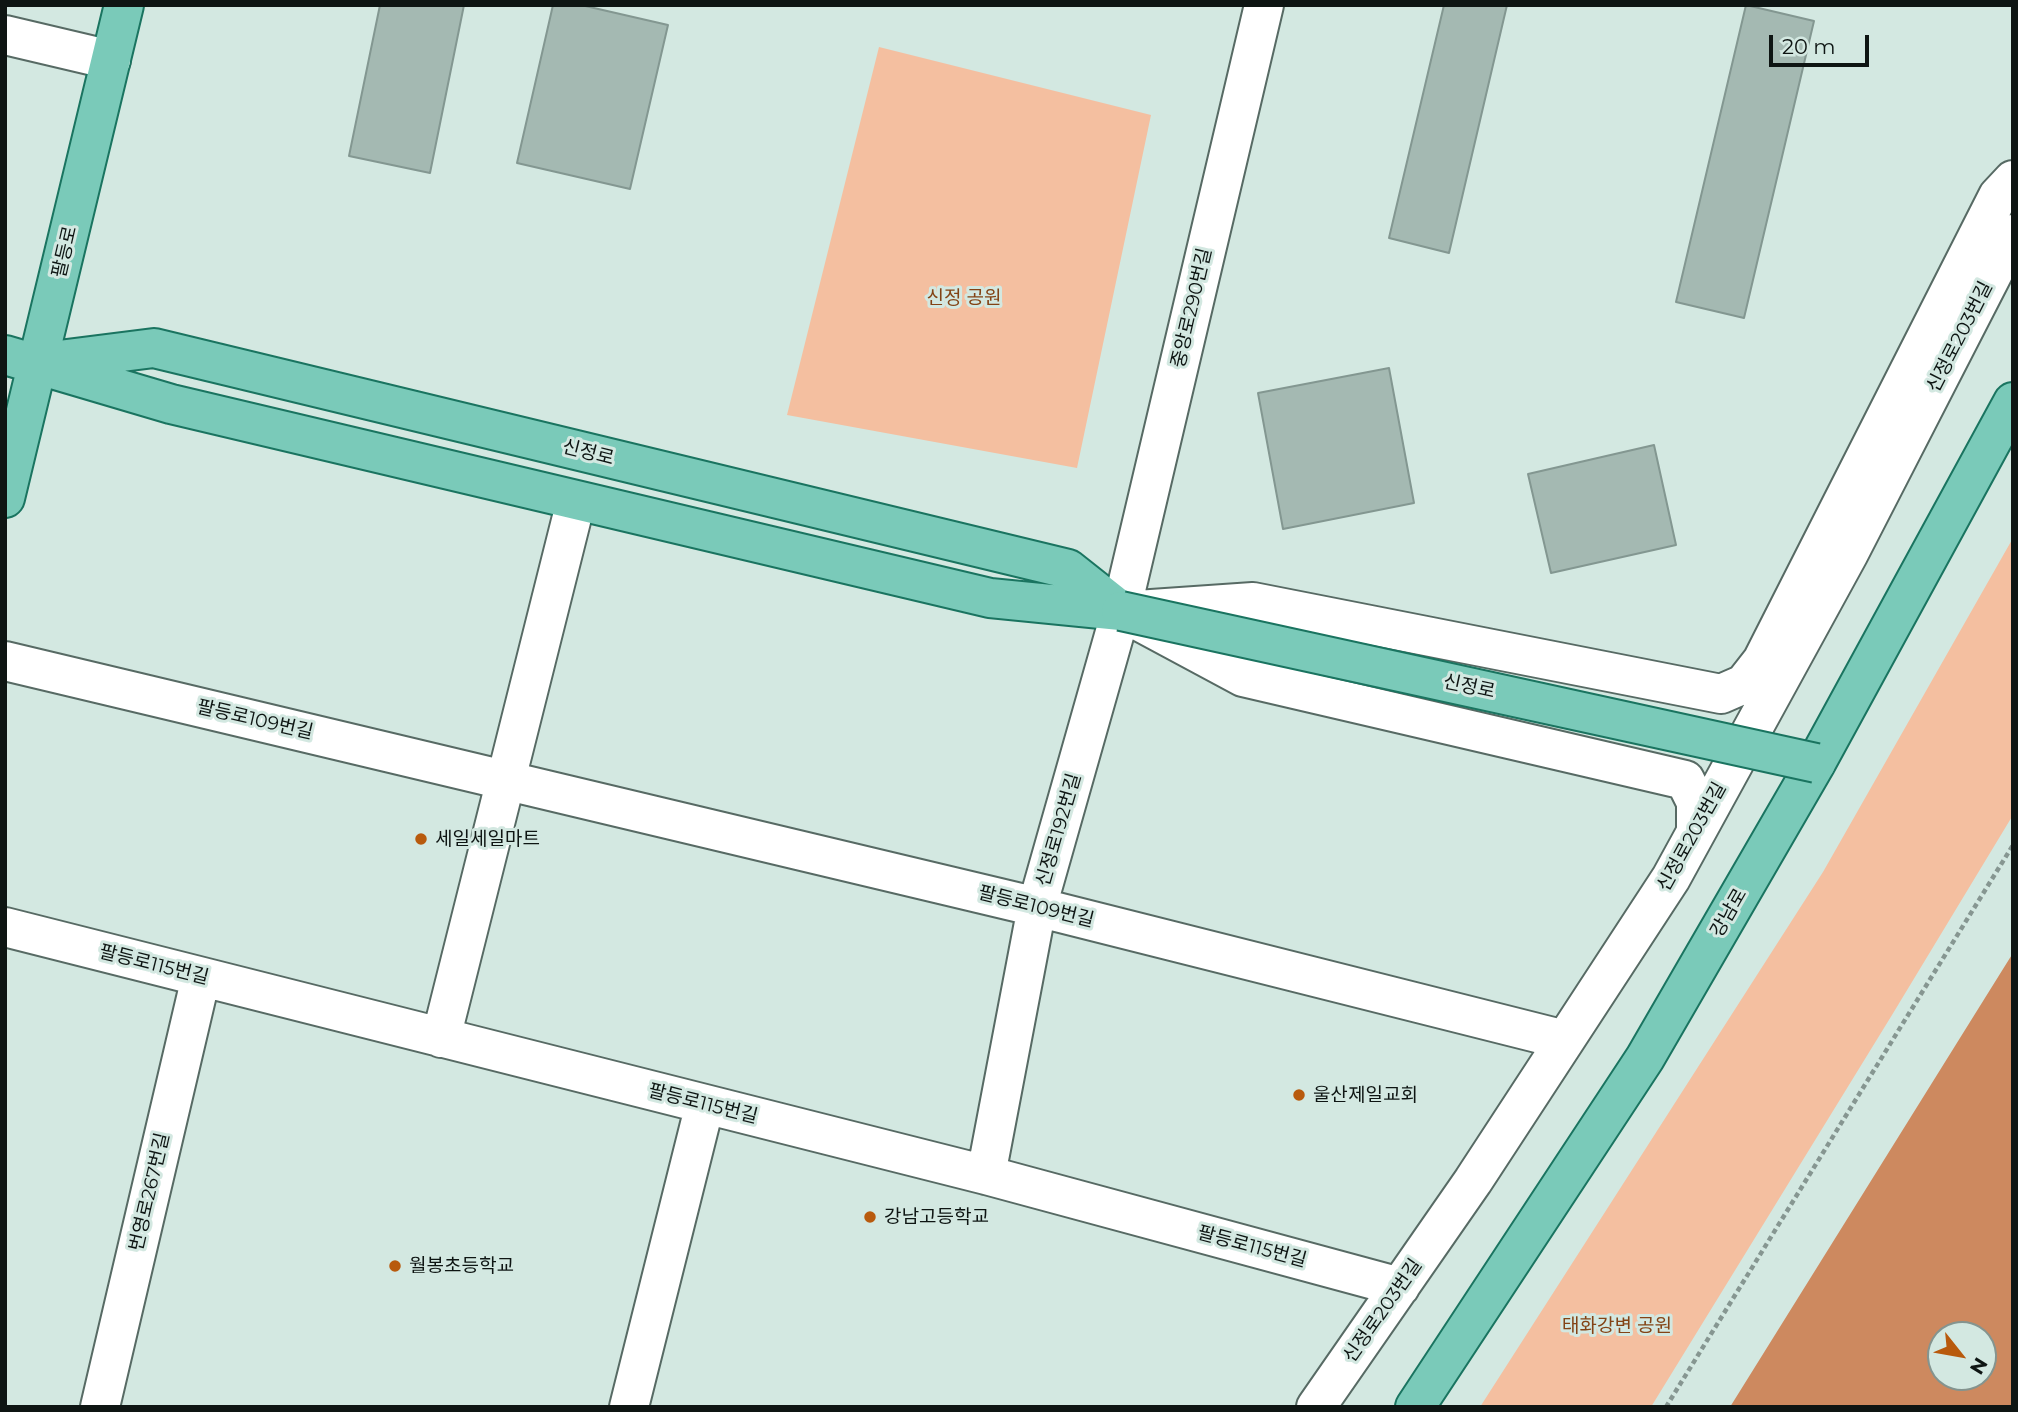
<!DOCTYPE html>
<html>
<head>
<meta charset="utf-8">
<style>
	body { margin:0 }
	#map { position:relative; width:2018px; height:1412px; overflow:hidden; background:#d3e8e1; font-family:Montserrat,sans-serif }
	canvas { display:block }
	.frame { position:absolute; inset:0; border:7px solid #0e1513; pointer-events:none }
	.north { position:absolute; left:1927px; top:1321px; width:70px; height:70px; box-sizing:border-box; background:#d3e8e1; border:2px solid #84948f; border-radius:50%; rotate:121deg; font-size:19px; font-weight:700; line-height:28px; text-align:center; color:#0e1513 }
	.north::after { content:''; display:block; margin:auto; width:24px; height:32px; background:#b85a0d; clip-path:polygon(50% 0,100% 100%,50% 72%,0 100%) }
	.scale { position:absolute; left:1769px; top:35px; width:100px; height:32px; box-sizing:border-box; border:4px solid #0e1513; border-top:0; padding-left:9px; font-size:21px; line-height:24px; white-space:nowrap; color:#0e1513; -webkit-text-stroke:5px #d3e8e1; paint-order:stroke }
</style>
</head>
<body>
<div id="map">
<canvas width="2018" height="1412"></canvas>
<div class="frame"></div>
<div class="north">N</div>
<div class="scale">20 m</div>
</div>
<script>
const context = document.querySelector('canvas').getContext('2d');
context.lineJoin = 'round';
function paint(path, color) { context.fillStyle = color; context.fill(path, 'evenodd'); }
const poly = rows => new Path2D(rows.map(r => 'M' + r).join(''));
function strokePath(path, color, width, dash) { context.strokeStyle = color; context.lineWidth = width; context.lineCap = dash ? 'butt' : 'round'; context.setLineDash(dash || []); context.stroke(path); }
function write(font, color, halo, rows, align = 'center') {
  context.font = font + ' Montserrat,"Noto Sans KR",sans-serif'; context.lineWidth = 6; context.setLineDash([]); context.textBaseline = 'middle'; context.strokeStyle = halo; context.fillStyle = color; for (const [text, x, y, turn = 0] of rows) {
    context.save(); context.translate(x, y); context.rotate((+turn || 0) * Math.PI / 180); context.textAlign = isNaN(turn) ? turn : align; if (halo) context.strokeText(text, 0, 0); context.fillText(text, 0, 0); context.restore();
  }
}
paint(poly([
	[879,47,1151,115,1077,468,787,415],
	[2013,538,2013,815,1892,1015,1651,1407,1480,1407,1823,872]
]), '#f4bfa0');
paint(poly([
	[2013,953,2013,1407,1730,1407,1955,1046],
	[1941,1335,1983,1335,1983,1377,1941,1377]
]), '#cd895f');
const building = poly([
	[380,5,464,5,430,173,349,156,380,5],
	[553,5,581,5,668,25,630,189,517,163,553,5],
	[1444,5,1507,5,1449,253,1389,238,1444,5],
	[1746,5,1814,21,1744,318,1676,302,1746,5],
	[1389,368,1414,503,1283,529,1258,393,1389,368],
	[1654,445,1676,545,1551,573,1528,474,1654,445]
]);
paint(building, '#a4b9b2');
strokePath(building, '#839791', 2);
const minor = poly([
	[5,35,111,60],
	[1137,610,1253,602,1721,694,1744,684,1762,661,1998,196,2013,180],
	[1135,619,1243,677,1685,780,1696,802,1696,831],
	[5,661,1037,907,1565,1040],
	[5,927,986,1175,1400,1287],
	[441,1038,576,501],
	[986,1175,1037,907,1121,611,1264,5],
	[100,1407,201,977],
	[629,1407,705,1104],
	[1316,1407,1473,1181,1671,878,1849,553,2013,234]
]);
const major = poly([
	[5,355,171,404,990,598,1121,611],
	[51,361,154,348,1068,569,1121,611],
	[5,498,124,5],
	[1415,1407,1645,1058,1816,763,2013,402]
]);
strokePath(minor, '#576a64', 42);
strokePath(major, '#1a7460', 42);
strokePath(poly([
	[1666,1407,2013,845]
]), '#869691', 4.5, [5, 3.5]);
strokePath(minor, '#fff', 38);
strokePath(major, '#7acab9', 38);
const majorBridge = poly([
	[1121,611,1816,763]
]);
strokePath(majorBridge, '#1a7460', 42, []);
strokePath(majorBridge, '#7acab9', 38);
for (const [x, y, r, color] of [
	[421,839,7,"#b85a0d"],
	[1299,1095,7,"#b85a0d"],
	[870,1217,7,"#b85a0d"],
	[395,1266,7,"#b85a0d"]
]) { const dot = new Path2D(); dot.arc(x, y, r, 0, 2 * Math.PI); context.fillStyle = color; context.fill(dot); strokePath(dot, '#d3e8e1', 2.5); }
write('19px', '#0e1513', '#d3e8e1', [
	["팔등로",65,252,-77],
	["중앙로290번길",1192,308,-77],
	["신정로203번길",1960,337,-63],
	["신정로",588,453,14],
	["신정로",1469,687,12],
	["팔등로109번길",255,720,13],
	["신정로192번길",1059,830,-74],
	["신정로203번길",1692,837,-61],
	["팔등로109번길",1036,907,14],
	["강남로",1729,913,-60],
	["팔등로115번길",154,965,14],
	["팔등로115번길",703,1104,14],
	["번영로267번길",150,1192,-77],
	["팔등로115번길",1252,1247,15],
	["신정로203번길",1383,1311,-55]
]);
write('19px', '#834315', '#d3e8e1', [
	["신정 공원",964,298],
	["태화강변 공원",1617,1326]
]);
write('19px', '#0e1513', '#d3e8e1', [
	["세일세일마트",435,839],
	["울산제일교회",1313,1095],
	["강남고등학교",884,1217],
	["월봉초등학교",409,1266]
], 'left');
</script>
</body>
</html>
